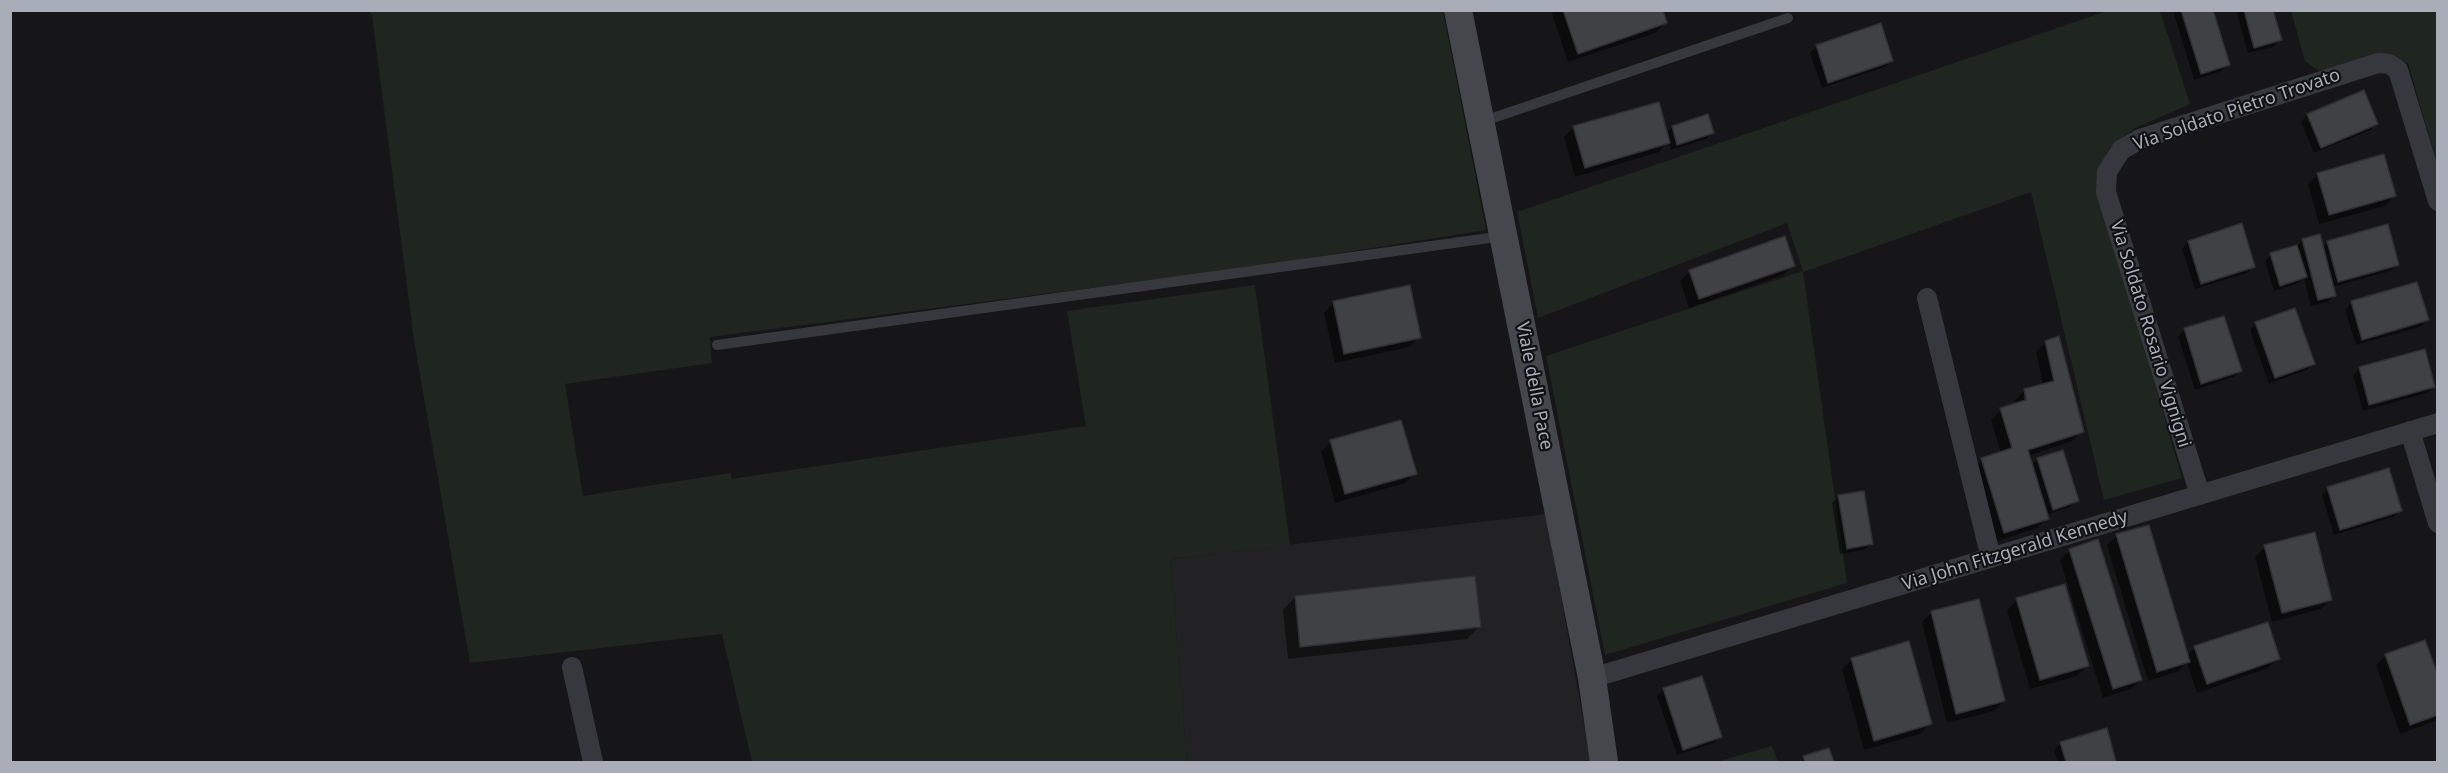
<!DOCTYPE html>
<html>
<head>
<meta charset="utf-8">
<style>
	body { margin:0 }
	#map { position:relative; width:2448px; height:773px; overflow:hidden; background:#161618; font-family:"Noto Sans",sans-serif }
	canvas { display:block }
	.frame { position:absolute; inset:0; border:12px solid #a8adb8; pointer-events:none }
</style>
</head>
<body>
<div id="map">
<canvas width="2448" height="773"></canvas>
<div class="frame"></div>
</div>
<script>
const context = document.querySelector('canvas').getContext('2d');
context.lineJoin = 'round';
function paint(path, color) { context.fillStyle = color; context.fill(path, 'evenodd'); }
const poly = rows => new Path2D(rows.map(r => 'M' + r).join(''));
function strokePath(path, color, width, dash) { context.strokeStyle = color; context.lineWidth = width; context.lineCap = dash ? 'butt' : 'round'; context.setLineDash(dash || []); context.stroke(path); }
function write(font, color, halo, rows, align = 'center') {
  context.font = font + ' "Noto Sans",sans-serif'; context.lineWidth = 4.5; context.setLineDash([]); context.textBaseline = 'middle'; context.strokeStyle = halo; context.fillStyle = color; for (const [text, x, y, turn = 0] of rows) {
    context.save(); context.translate(x, y); context.rotate((+turn || 0) * Math.PI / 180); context.textAlign = isNaN(turn) ? turn : align; if (halo) context.strokeText(text, 0, 0); context.fillText(text, 0, 0); context.restore();
  }
}
paint(poly([
	[1546,514,1591,762,1187,762,1170,559]
]), '#222225');
paint(poly([
	[369,11,1443,11,1486,230,1253,267,710,337,712,363,565,384,583,496,731,473,731,479,1086,426,1067,311,1255,285,1290,545,1170,559,1187,762,752,762,722,634,470,663,414,340,372,16],
	[2107,11,2160,11,2190,104,2135,128,2110,147,2099,169,2099,192,2182,478,2104,500,2031,192,1803,272,1847,583,1605,655,1546,356,1803,271,1787,223,1538,318,1517,212],
	[2291,11,2437,11,2437,164,2408,63,2385,56,2319,71,2305,61],
	[1772,746,1778,762,1716,762]
]), '#1e261f');
paint(poly([
	[1551,10,1661,10,1665,23,1655,33,1568,62],
	[2173,10,2212,10,2228,64,2222,71,2194,80],
	[2236,10,2272,10,2280,40,2273,47,2248,53],
	[1817,46,1892,61,1885,67,1822,88,1810,53],
	[2363,92,2376,124,2370,130,2314,153,2301,122,2307,115],
	[1672,127,1712,132,1706,139,1671,150,1668,142,1659,152,1575,177,1564,137,1573,128,1666,134],
	[2318,174,2395,196,2385,206,2319,224,2308,184],
	[2319,236,2322,248,2328,242,2397,264,2391,271,2332,287,2335,295,2328,302,2311,306,2304,278,2299,283,2274,291,2265,261,2271,255,2296,247,2302,241],
	[2188,242,2254,266,2247,273,2195,289,2182,249],
	[1793,265,1783,275,1689,308,1680,281,1690,271],
	[1334,303,1419,337,1409,347,1335,363,1324,313],
	[2352,303,2427,320,2420,327,2356,345,2345,309],
	[2256,324,2313,364,2306,370,2269,384,2250,330],
	[2185,330,2240,371,2234,377,2195,390,2178,336],
	[2046,342,2082,431,2072,441,2028,456,2031,465,2038,459,2077,501,2070,507,2046,515,2047,518,2037,528,1994,542,1972,469,1982,459,2001,453,1991,420,2001,410,2016,405,2015,400,2025,390,2043,385,2036,352],
	[2023,395,2027,395,2026,408],
	[2360,368,2433,387,2427,393,2363,411,2353,375],
	[1331,442,1415,473,1405,483,1335,503,1321,451],
	[2328,488,2400,511,2393,517,2334,535,2322,495],
	[1839,497,1871,544,1864,550,1840,554,1832,503],
	[2117,536,2187,656,2195,648,2278,659,2268,668,2197,693,2187,663,2179,671,2148,681,2107,545],
	[2265,547,2331,599,2321,609,2272,622,2255,557],
	[2070,550,2141,680,2131,689,2103,698,2060,560],
	[1295,597,1479,627,1467,639,1288,659,1283,610],
	[2017,600,2087,666,2077,676,2030,689,2007,610],
	[1932,612,2004,701,1994,711,1947,723,1922,622],
	[2386,655,2438,679,2438,720,2400,734,2376,665],
	[1852,659,1930,724,1920,734,1864,750,1842,669],
	[1664,690,1720,736,1714,743,1677,755,1657,696],
	[2106,730,2115,762,2058,762,2054,750,2061,743],
	[1828,750,1832,762,1802,762,1804,758]
]), '#0007');
const building = poly([
	[1563,10,1663,10,1667,23,1578,54,1563,10],
	[2181,10,2213,10,2230,65,2201,74,2181,10],
	[2244,10,2273,10,2282,40,2254,48,2244,10],
	[1881,23,1893,61,1828,83,1816,45,1881,23],
	[2364,90,2378,124,2321,148,2307,114,2364,90],
	[1659,102,1670,143,1585,168,1573,126,1659,102],
	[1708,114,1714,133,1677,145,1672,126,1708,114],
	[2384,154,2396,196,2329,215,2317,173,2384,154],
	[2242,223,2255,267,2201,284,2188,241,2242,223],
	[2388,224,2399,265,2338,282,2327,241,2388,224],
	[2320,234,2336,296,2318,300,2302,239,2320,234],
	[1785,236,1795,266,1699,299,1689,270,1785,236],
	[2297,245,2307,277,2280,286,2270,253,2297,245],
	[2417,282,2429,320,2362,340,2351,301,2417,282],
	[1410,285,1421,338,1344,354,1333,301,1410,285],
	[2295,308,2315,364,2275,378,2255,322,2295,308],
	[2224,316,2242,371,2201,384,2184,328,2224,316],
	[2059,336,2084,432,2028,450,2049,519,2004,533,1981,458,2012,448,2000,408,2026,400,2024,389,2054,381,2045,341,2059,336],
	[2425,349,2435,387,2369,405,2359,367,2425,349],
	[1401,420,1417,474,1345,494,1330,440,1401,420],
	[2063,450,2079,501,2053,510,2037,458,2063,450],
	[2389,468,2402,511,2340,530,2327,487,2389,468],
	[1864,491,1873,544,1847,549,1838,495,1864,491],
	[2149,525,2190,662,2157,672,2116,534,2149,525],
	[2315,532,2332,600,2282,613,2264,545,2315,532],
	[2098,539,2142,680,2113,689,2069,549,2098,539],
	[1475,576,1481,627,1300,647,1295,596,1475,576],
	[2065,584,2089,666,2040,680,2016,598,2065,584],
	[1979,599,2005,701,1956,714,1931,611,1979,599],
	[2268,622,2280,659,2207,684,2194,646,2268,622],
	[2425,640,2438,675,2438,715,2410,725,2385,654,2425,640],
	[1909,641,1932,724,1874,741,1851,658,1909,641],
	[1702,676,1722,737,1683,750,1663,688,1702,676],
	[2107,728,2116,762,2066,762,2060,742,2107,728],
	[1829,748,1834,762,1805,762,1803,756,1829,748]
]);
paint(building, '#404145');
strokePath(building, '#303034', 1.5);
strokePath(poly([
	[1481,122,1788,18],
	[717,345,1504,236]
]), '#37383d', 10);
strokePath(poly([
	[1927,298,1991,558],
	[2410,431,2438,523],
	[2200,495,2106,192,2107,172,2121,150,2140,139,2378,63,2389,64,2398,70,2438,201],
	[572,667,593,762],
	[1592,678,2438,423]
]), '#37383d', 20);
strokePath(poly([
	[1458,10,1592,678,1604,762]
]), '#45474d', 28);
write('18px', '#a8adb8', '#111113', [
	["Via Soldato Pietro Trovato",2237,110,-19],
	["Via Soldato Rosario Vignigni",2150,334,73],
	["Viale della Pace",1534,386,79],
	["Via John Fitzgerald Kennedy",2015,551,-17]
]);
</script>
</body>
</html>
